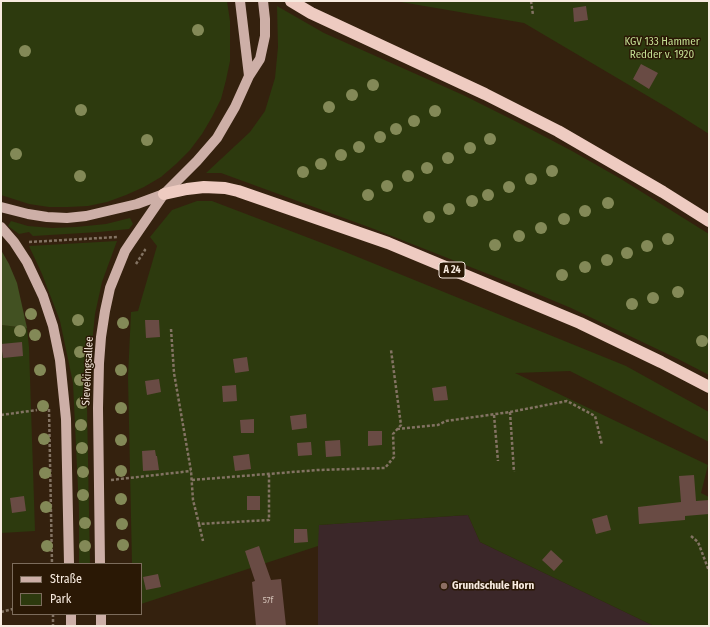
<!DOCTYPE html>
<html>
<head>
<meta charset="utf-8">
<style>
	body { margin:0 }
	#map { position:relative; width:710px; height:627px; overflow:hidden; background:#34210e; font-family:"Fira Sans Condensed",sans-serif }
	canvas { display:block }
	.frame { position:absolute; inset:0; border:2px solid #f7eadf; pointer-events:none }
	.legend { position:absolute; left:12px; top:563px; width:130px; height:52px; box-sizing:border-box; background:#2a1805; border:1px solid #7c6c5c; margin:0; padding:5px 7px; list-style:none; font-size:12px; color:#f7eadf }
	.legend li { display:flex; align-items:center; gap:8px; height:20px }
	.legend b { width:20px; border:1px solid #7c6c5c }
</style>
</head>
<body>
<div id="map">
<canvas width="710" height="627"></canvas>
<div class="frame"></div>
<ul class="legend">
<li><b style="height:5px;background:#cdafa7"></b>Straße</li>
<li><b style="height:11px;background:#2d3a0e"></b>Park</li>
</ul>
</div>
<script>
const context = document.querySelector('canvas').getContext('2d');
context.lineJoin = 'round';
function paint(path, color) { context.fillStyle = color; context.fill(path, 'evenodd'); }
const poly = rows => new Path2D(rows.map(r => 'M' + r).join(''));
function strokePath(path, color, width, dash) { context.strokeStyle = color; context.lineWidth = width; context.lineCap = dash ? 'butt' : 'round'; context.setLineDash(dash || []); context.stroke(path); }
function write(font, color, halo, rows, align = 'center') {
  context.font = font + ' "Fira Sans Condensed",sans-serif'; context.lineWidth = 3; context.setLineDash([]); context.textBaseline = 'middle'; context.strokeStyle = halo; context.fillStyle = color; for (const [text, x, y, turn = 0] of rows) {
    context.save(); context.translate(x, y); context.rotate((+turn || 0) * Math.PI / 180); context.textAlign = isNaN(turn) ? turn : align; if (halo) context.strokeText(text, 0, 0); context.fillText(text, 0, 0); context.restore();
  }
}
paint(poly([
	[468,515,480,542,654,626,318,626,318,525]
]), '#3b2729');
paint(poly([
	[1,1,227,1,230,21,230,61,226,80,221,99,212,117,202,134,190,150,176,164,161,177,144,187,126,195,107,202,88,206,68,207,49,207,29,204,1,195],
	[395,1,709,1,709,134,668,108,524,23],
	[277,6,324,33,463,95,517,122,572,151,621,179,709,234,709,375,678,359,571,308,516,285,374,229,221,173,206,173,250,132,265,111,275,78,278,47],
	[197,201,212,201,343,251,626,366,709,412,709,442,570,371,515,373,708,465,701,493,709,497,709,626,654,626,480,542,468,515,319,525,318,546,141,604,141,564,132,564,128,377,131,312,138,311,157,246,150,237,172,210],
	[130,218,133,224,129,229,99,232,33,236,29,232,19,234,8,226,11,221,28,226,52,228,76,227,106,224],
	[117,241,102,282,95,314,91,354,87,406,90,564,79,564,79,510,73,383,60,321,42,274,29,246],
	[1,325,27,328,29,347,35,531,1,533]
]), '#2d3a0e');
paint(poly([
	[1,250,9,264,17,283,27,328,1,325]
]), '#425122');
paint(poly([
	[586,6,588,20,574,22,573,8],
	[641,64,658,73,649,89,633,79],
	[145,320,159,320,160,337,146,338],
	[22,342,23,356,3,358,1,344],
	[247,357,249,371,235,373,233,359],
	[159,379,161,392,147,395,145,381],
	[236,385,237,401,223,402,222,386],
	[446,386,448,400,434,401,432,388],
	[306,414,307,428,292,430,290,416],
	[254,419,254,433,241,433,240,420],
	[368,431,382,431,382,445,368,446],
	[340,440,341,456,326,457,325,441],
	[311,442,312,455,298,456,297,443],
	[155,450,156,456,157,456,159,470,143,471,142,451],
	[249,454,251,469,235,471,233,456],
	[694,475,696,501,709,500,709,514,685,516,685,520,639,524,638,507,681,502,679,476],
	[24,496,26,511,12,513,10,498],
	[247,496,260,496,260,510,247,510],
	[607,515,611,530,596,534,592,519],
	[294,529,307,529,308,542,294,543],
	[259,546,271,580,281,579,286,626,256,626,252,582,255,581,245,551],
	[551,550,563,561,554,571,542,560],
	[158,574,161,587,146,590,143,577]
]), '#694b44');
strokePath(poly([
	[531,1,533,15],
	[29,242,118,237],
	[136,264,145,250,142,249],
	[171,329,174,373,191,471,193,500,199,524,269,520,269,474],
	[49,409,52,564],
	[510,412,514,472],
	[1,415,37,410],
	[494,415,498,461],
	[397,429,438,425,446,421,510,412,567,401,595,416,602,445],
	[111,480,191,471],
	[192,480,318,470,385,468,394,457,393,434,401,425,391,350],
	[199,524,203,541],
	[691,536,698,542,709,571],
	[1,612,13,609],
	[53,614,53,626]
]), '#837363', 2.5, [3, 2]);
strokePath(poly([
	[240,1,249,76],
	[1,207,28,214,47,217,67,218,86,216,137,204,164,194],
	[1,227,14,242,27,262,43,296,53,326,60,360,66,419,69,564],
	[100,564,98,408,99,363,101,337,105,311,110,288,125,251,131,242,164,194,197,161,217,138,235,107,249,76,260,59,265,36,265,19,263,1],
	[71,614,71,626],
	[101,614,101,626]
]), '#cdafa7', 10);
strokePath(poly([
	[291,1,311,13,485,94,558,131,663,192,709,221],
	[164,194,187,189,204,187,225,188,238,191,388,243,580,323,661,362,709,387]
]), '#eecbc1', 12);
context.fillStyle = '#838957';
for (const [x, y] of [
	[198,30],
	[25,51],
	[373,85],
	[352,95],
	[329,107],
	[81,110],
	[435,111],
	[414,121],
	[396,129],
	[380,137],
	[490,139],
	[147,140],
	[359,147],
	[470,148],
	[16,154],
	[341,155],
	[448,158],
	[321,164],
	[427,168],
	[552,171],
	[303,172],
	[80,176],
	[408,176],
	[531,179],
	[387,186],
	[509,187],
	[368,195],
	[488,195],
	[472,201],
	[608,203],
	[449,209],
	[585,211],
	[429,217],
	[564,219],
	[541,228],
	[519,236],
	[668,239],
	[495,245],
	[647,246],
	[627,253],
	[607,260],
	[585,267],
	[562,275],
	[678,292],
	[653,298],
	[632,304],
	[31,314],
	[78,320],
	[123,323],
	[20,331],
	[35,335],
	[702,341],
	[80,352],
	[40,370],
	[121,370],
	[80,380],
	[82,403],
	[43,406],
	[121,408],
	[81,425],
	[44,439],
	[121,440],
	[82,448],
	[121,471],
	[83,472],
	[45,473],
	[83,495],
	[121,499],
	[46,507],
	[85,523],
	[122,524],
	[123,545],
	[47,546],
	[85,546]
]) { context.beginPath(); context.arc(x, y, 6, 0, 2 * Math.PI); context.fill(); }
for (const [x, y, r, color] of [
	[444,586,4,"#8d6e63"]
]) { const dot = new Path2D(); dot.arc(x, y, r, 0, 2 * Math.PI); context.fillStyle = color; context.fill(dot); strokePath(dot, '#2a1805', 1.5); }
write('9px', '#d4c2b8', null, [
	["57f",268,600]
]);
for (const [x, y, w] of [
	[452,270,26]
]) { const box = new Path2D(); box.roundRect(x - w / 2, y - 8, w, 16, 3); context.fillStyle = '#2a1805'; context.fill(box); strokePath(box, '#f7eadf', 1); }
write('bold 10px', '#f7eadf', null, [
	["A 24",452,270]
]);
write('11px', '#c3de93', '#2a1805', [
	["KGV 133 Hammer",662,42],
	["Redder v. 1920",662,55]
]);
write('11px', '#f7eadf', '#2a1805', [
	["Sievekingsallee",88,371,-87]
]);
write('bold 11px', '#f7eadf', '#2a1805', [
	["Grundschule Horn",452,586]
], 'left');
</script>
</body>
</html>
